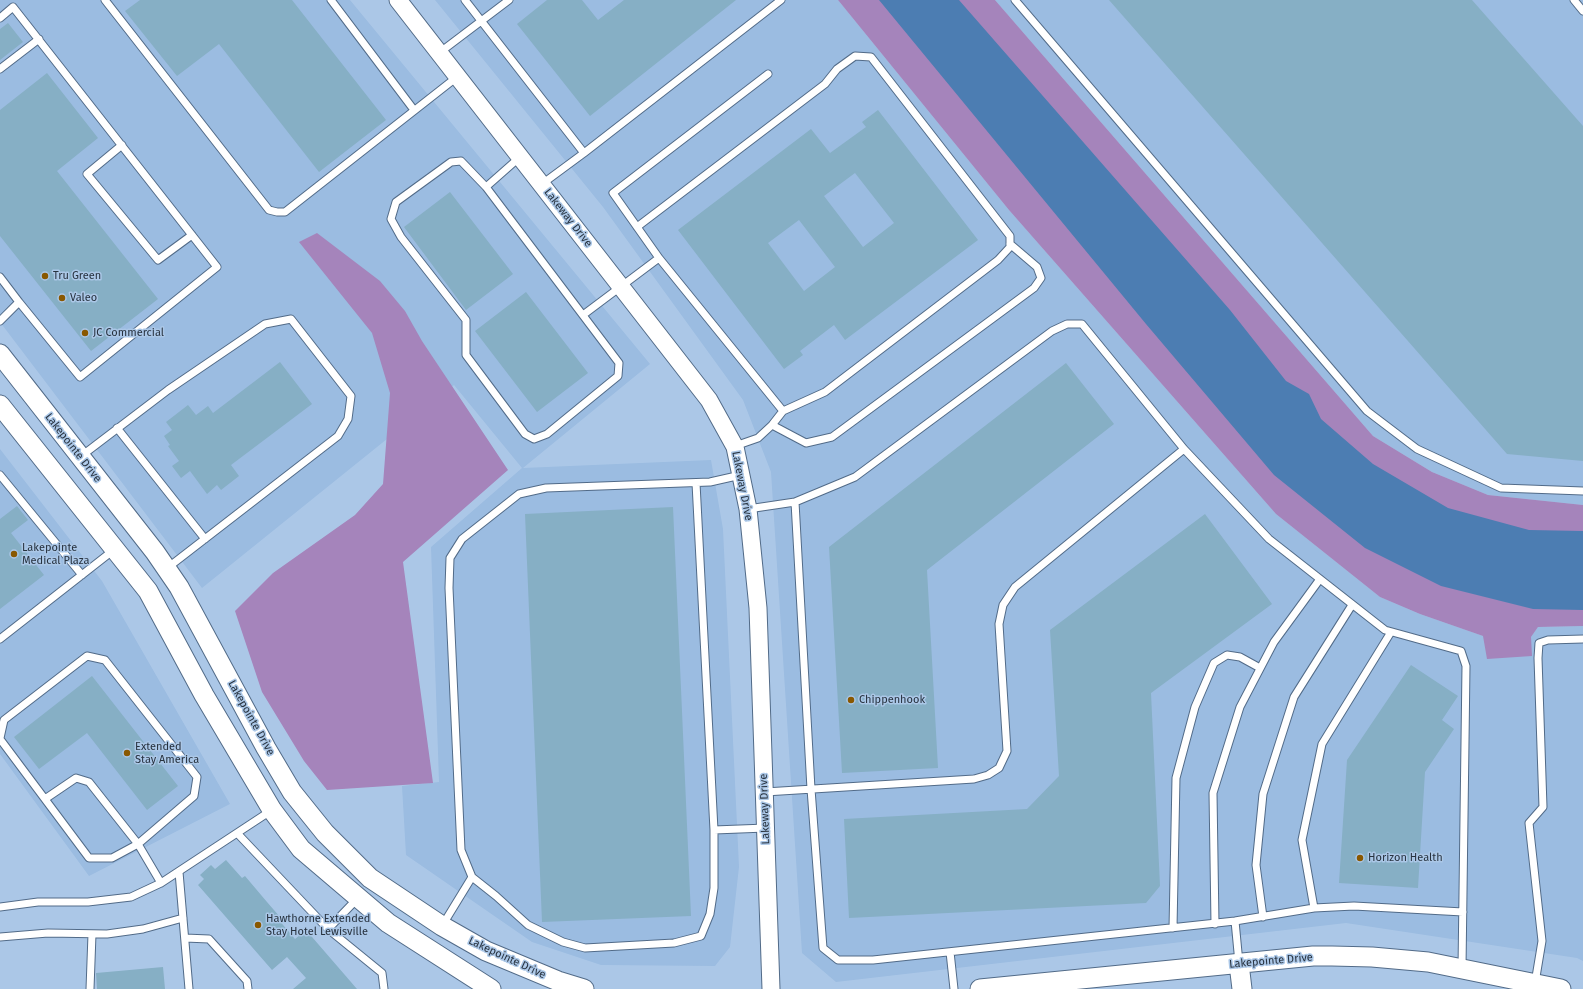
<!DOCTYPE html>
<html>
<head>
<meta charset="utf-8">
<style>
	body { margin:0 }
	canvas { display:block; background:#abc7e7 }
</style>
</head>
<body>
<canvas width="1583" height="989"></canvas>
<script>
const context = document.querySelector('canvas').getContext('2d');
context.lineJoin = 'round';
function paint(path, color) { context.fillStyle = color; context.fill(path, 'evenodd'); }
const poly = rows => new Path2D(rows.map(r => 'M' + r).join(''));
function strokePath(path, color, width, dash) { context.strokeStyle = color; context.lineWidth = width; context.lineCap = dash ? 'butt' : 'round'; context.setLineDash(dash || []); context.stroke(path); }
function write(font, color, halo, rows, align = 'center') {
  context.font = font + ' "Fira Sans",sans-serif'; context.lineWidth = 3; context.setLineDash([]); context.textBaseline = 'middle'; context.strokeStyle = halo; context.fillStyle = color; for (const [text, x, y, turn = 0] of rows) {
    context.save(); context.translate(x, y); context.rotate((+turn || 0) * Math.PI / 180); context.textAlign = isNaN(turn) ? turn : align; if (halo) context.strokeText(text, 0, 0); context.fillText(text, 0, 0); context.restore();
  }
}
paint(poly([
	[0,0,350,0,650,364,523,468,711,460,723,529,739,867,730,947,715,966,601,965,532,942,406,855,402,786,439,782,431,547,522,468,454,385,202,588,0,322],
	[435,0,838,0,1009,210,1276,514,1380,597,1420,614,1483,636,1531,637,1538,627,1583,626,1583,961,1577,958,1346,923,836,982,802,953,771,472,743,400,603,207],
	[995,0,1583,0,1583,505,1488,495,1432,472,1373,436],
	[0,449,102,581,230,804,89,876,0,754]
]), '#9bbce1');
paint(poly([
	[838,0,995,0,1373,436,1432,472,1488,495,1583,505,1583,626,1538,627,1531,637,1532,656,1487,659,1483,636,1420,614,1380,597,1276,514,1009,210],
	[317,233,380,281,405,311,422,341,508,470,403,562,433,783,327,790,304,761,262,692,235,611,273,573,355,515,383,484,390,393,372,333,299,242]
]), '#a584bb');
paint(poly([
	[879,0,959,0,1230,310,1286,381,1309,394,1321,419,1373,464,1448,508,1529,530,1583,531,1583,610,1533,609,1441,586,1365,548,1274,475,1146,324]
]), '#4c7db2');
paint(poly([
	[140,0,292,0,386,120,319,172,219,44,177,76,125,11],
	[547,0,582,0,598,20,624,0,736,0,590,116,517,24],
	[1109,0,1472,0,1583,126,1583,461,1507,454],
	[8,23,23,42,0,60,0,29],
	[47,73,98,138,57,171,158,299,91,351,0,236,0,110],
	[878,110,978,240,845,340,834,325,800,351,803,355,784,369,678,230,811,129,830,153,866,127,862,122],
	[855,173,894,223,863,247,824,196],
	[799,220,835,267,804,291,768,243],
	[450,192,513,274,466,310,404,227],
	[526,292,588,373,537,412,475,331],
	[280,362,312,404,231,465,239,476,221,490,217,485,207,494,190,471,181,478,172,466,179,461,168,446,170,445,164,436,172,430,166,422,188,405,196,415,208,406,213,413],
	[1066,363,1114,424,927,570,938,768,842,773,829,547],
	[17,506,28,520,11,533,44,575,0,609,0,519],
	[673,507,691,916,542,922,525,514],
	[1205,514,1272,604,1151,693,1160,886,1146,903,849,918,844,819,1027,809,1059,776,1050,630],
	[1411,665,1458,696,1442,720,1454,729,1425,772,1418,888,1339,883,1347,760],
	[92,676,178,786,147,810,87,733,39,769,14,737],
	[226,860,242,878,245,876,267,902,280,917,278,919,295,939,306,930,357,989,293,989,306,978,287,957,272,970,198,885,204,879,200,875,211,865,215,869],
	[163,967,165,989,97,989,96,973]
]), '#86afc5');
const service = poly([
	[105,0,269,210,277,212,285,212,457,77],
	[331,0,414,110],
	[465,0,584,153,781,0],
	[1015,0,1367,411,1417,449,1501,488,1583,491],
	[1574,0,1583,11],
	[0,18,13,7,217,267,80,377,19,302,0,321],
	[439,53,509,0],
	[0,69,39,39],
	[122,145,87,174,158,260,192,235],
	[542,184,584,153],
	[486,187,619,363,618,376,547,434,534,439,525,434,466,355,466,320,401,237,391,219,396,202,451,162,461,161,486,187,520,157],
	[637,227,825,84,837,69,855,56,871,57,1010,236,1010,247,998,260,825,392,783,411,772,425,758,438,735,446],
	[659,258,783,411],
	[0,277,19,302],
	[583,315,659,258,613,193,768,74],
	[772,425,806,443,832,437,1034,288,1041,278,1037,267,1010,244],
	[117,428,205,539],
	[80,457,168,390,265,324,291,319,351,396,348,419,338,436,166,569],
	[0,475,82,575],
	[795,502,811,789,823,948,838,960,873,960,1235,921,1314,908,1354,906,1463,912],
	[748,509,795,502,855,477,1052,331,1067,324,1082,324,1184,449,1269,539,1385,630,1461,651,1466,666,1462,968],
	[0,639,115,549],
	[0,738,4,720,87,656,105,660,197,777,194,796,138,844,112,858,89,858,0,739],
	[765,792,974,779,988,775,999,768,1007,751,999,624,1003,605,1015,587,1184,449],
	[45,799,76,778,89,782,138,844,161,883],
	[714,830,766,828],
	[237,833,328,929,382,973,384,989],
	[179,872,189,989],
	[472,877,496,896,528,925,563,942,585,948,674,943,701,936,710,914,714,888,714,830,696,483],
	[0,907,38,902,88,902,131,897,161,883,272,810],
	[1314,908,1302,840,1322,744,1391,632],
	[1263,917,1256,865,1263,794,1294,697,1352,605],
	[1235,921,1239,963],
	[1215,924,1213,793,1240,707,1274,642,1320,579],
	[442,926,472,877,461,850,449,588,450,558,462,539,519,494,546,488,710,482,741,475],
	[1173,928,1176,778,1195,707,1214,663,1227,655,1240,657,1260,668],
	[328,929,357,899],
	[0,937,48,933,107,934,143,929,183,918],
	[185,938,209,939,247,981,248,989],
	[950,952,954,989],
	[1535,983,1542,941,1529,823,1543,807,1538,658,1539,643,1548,640,1583,639],
	[90,989,92,934]
]);
const tertiary = poly([
	[398,0,709,400,735,447,748,509,758,608,771,989]
]);
const secondary = poly([
	[0,354,155,552,179,587,266,748,292,792,325,833,370,878,442,926,486,951,558,981,584,989],
	[0,405,148,591,204,695,272,810,301,849,388,923,491,989],
	[1239,964,1242,989],
	[980,989,1313,956,1332,956,1372,957,1428,962,1561,989]
]);
strokePath(service, '#526b88', 9);
strokePath(tertiary, '#526b88', 19);
strokePath(secondary, '#526b88', 21);
strokePath(service, '#fff', 7);
strokePath(tertiary, '#fff', 17);
strokePath(secondary, '#fff', 19);
for (const [x, y, r, color] of [
	[45,276,4,"#895800"],
	[62,298,4,"#895800"],
	[85,333,4,"#895800"],
	[14,554,4,"#895800"],
	[851,700,4,"#895800"],
	[127,753,4,"#895800"],
	[1360,858,4,"#895800"],
	[258,925,4,"#895800"]
]) { const dot = new Path2D(); dot.arc(x, y, r, 0, 2 * Math.PI); context.fillStyle = color; context.fill(dot); strokePath(dot, '#abc7e7', 1.5); }
write('11px', '#27323f', '#abc7e7', [
	["Lakeway Drive",568,218,52],
	["Lakepointe Drive",73,448,52],
	["Lakeway Drive",742,486,79],
	["Lakepointe Drive",251,718,61],
	["Lakeway Drive",765,809,-92],
	["Lakepointe Drive",507,958,25],
	["Lakepointe Drive",1271,961,-5]
]);
write('11px', '#27323f', '#abc7e7', [
	["Tru Green",53,276],
	["Valeo",70,298],
	["JC Commercial",93,333],
	["Lakepointe",22,548],
	["Medical Plaza",22,561],
	["Chippenhook",859,700],
	["Extended",135,747],
	["Stay America",135,760],
	["Horizon Health",1368,858],
	["Hawthorne Extended",266,919],
	["Stay Hotel Lewisville",266,932]
], 'left');
</script>
</body>
</html>
